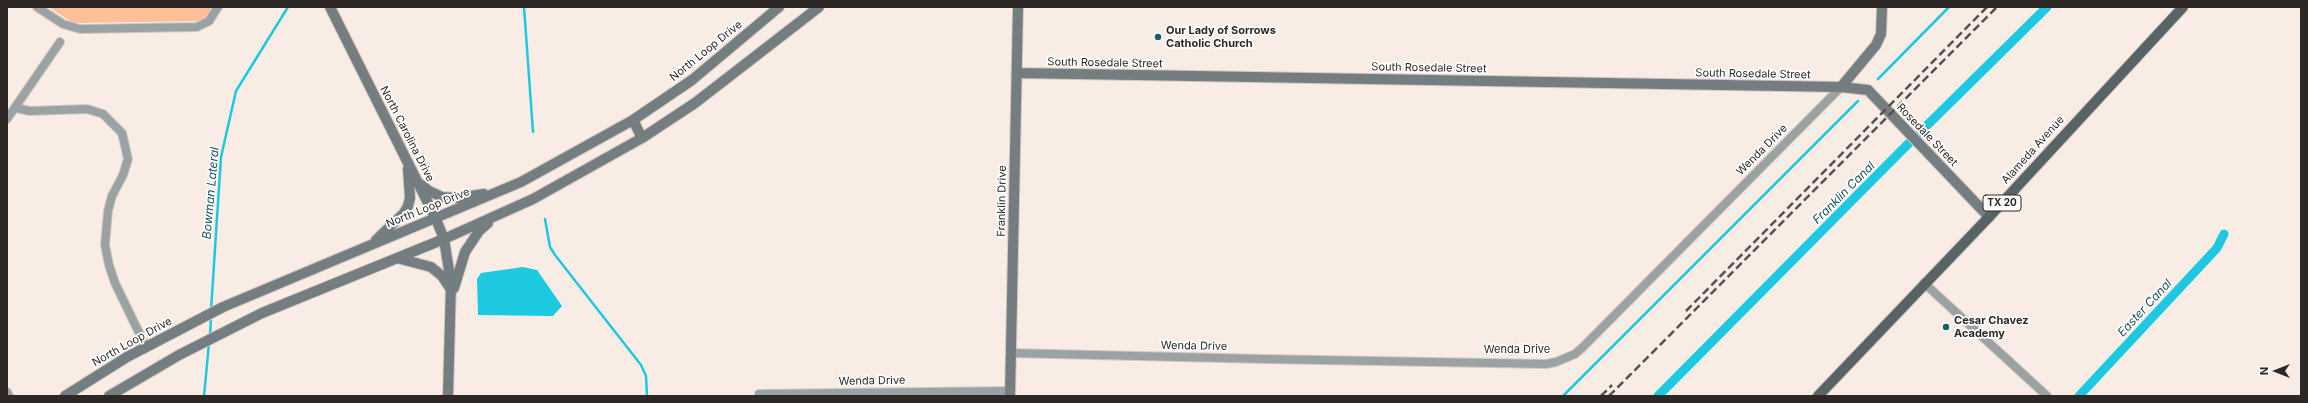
<!DOCTYPE html>
<html>
<head>
<meta charset="utf-8">
<style>
	body { margin:0 }
	#map { position:relative; width:2308px; height:403px; overflow:hidden; background:#f8ece5; font-family:Inter,sans-serif }
	canvas { display:block }
	.frame { position:absolute; inset:0; border:8px solid #2d2826; pointer-events:none }
	.north { position:absolute; left:2256px; top:351px; width:40px; height:40px; -webkit-text-stroke:3px #fff; paint-order:stroke; rotate:270deg; font-size:11px; font-weight:700; line-height:16px; text-align:center; color:#2d2826 }
	.north::after { content:''; display:block; margin:auto; width:14px; height:18px; background:#2d2826; clip-path:polygon(50% 0,100% 100%,50% 72%,0 100%) }
</style>
</head>
<body>
<div id="map">
<canvas width="2308" height="403"></canvas>
<div class="frame"></div>
<div class="north">N</div>
</div>
<script>
const context = document.querySelector('canvas').getContext('2d');
context.lineJoin = 'round';
function paint(path, color) { context.fillStyle = color; context.fill(path, 'evenodd'); }
const poly = rows => new Path2D(rows.map(r => 'M' + r).join(''));
function strokePath(path, color, width, dash) { context.strokeStyle = color; context.lineWidth = width; context.lineCap = dash ? 'butt' : 'round'; context.setLineDash(dash || []); context.stroke(path); }
function write(font, color, halo, rows, align = 'center') {
  context.font = font + ' Inter,sans-serif'; context.lineWidth = 3.5; context.setLineDash([]); context.textBaseline = 'middle'; context.strokeStyle = halo; context.fillStyle = color; for (const [text, x, y, turn = 0] of rows) {
    context.save(); context.translate(x, y); context.rotate((+turn || 0) * Math.PI / 180); context.textAlign = isNaN(turn) ? turn : align; if (halo) context.strokeText(text, 0, 0); context.fillText(text, 0, 0); context.restore();
  }
}
paint(poly([
	[49,7,214,7,203,21,73,23]
]), '#febe98');
paint(poly([
	[523,267,537,270,562,306,553,316,478,315,477,279,481,273]
]), '#1cc9e1');
strokePath(poly([
	[524,7,533,132],
	[1878,79,1949,7],
	[545,219,550,247,555,255,641,365,646,376,647,396],
	[211,310,221,157,236,91,288,7],
	[210,336,211,317],
	[204,396,209,343],
	[1563,396,1858,101]
]), '#1cc9e1', 2.5);
strokePath(poly([
	[1658,396,1900,152,2047,7],
	[2079,396,2217,248,2224,234]
]), '#1cc9e1', 9);
const street = poly([
	[37,7,63,24,80,29,197,27,209,21,218,7],
	[16,108,30,111,87,109,103,114,122,133,128,159,123,175,112,196,108,211,105,245,109,265,115,283,146,347],
	[7,119,60,42],
	[1924,283,2047,396],
	[1011,353,1264,359,1546,364,1556,362,1575,354,1583,347,1841,87],
	[7,392,9,396],
	[759,394,1010,391]
]);
const secondary = poly([
	[330,7,436,219,444,239,451,283,448,396],
	[1017,73,1841,87,1868,90,1989,217],
	[1841,87,1876,45,1881,34,1882,7],
	[633,120,642,138],
	[420,184,429,191,442,197,457,198,484,194],
	[376,240,404,213,408,206,410,198,408,169],
	[397,258,431,267,442,276,450,288],
	[454,288,465,252,479,231,488,223],
	[65,396,127,357,223,307,521,182,633,120,692,80,779,7],
	[109,396,179,355,262,313,444,239,533,199,642,138,695,103,819,7],
	[1010,396,1018,7]
]);
const primary = poly([
	[1818,396,1989,217,2183,7]
]);
strokePath(street, '#d3c9c3', 10);
strokePath(secondary, '#d3c9c3', 12);
strokePath(primary, '#d3c9c3', 12);
strokePath(street, '#9ba2a3', 8);
strokePath(secondary, '#747d7f', 10);
strokePath(primary, '#586365', 10);
strokePath(poly([
	[1686,311,1987,7],
	[1601,396,1612,385],
	[1609,396,1997,7]
]), '#57514e', 2.5, [8, 4]);
for (const [x, y, r, color] of [
	[1158,37,4,"#15616d"],
	[1946,327,4,"#15616d"]
]) { const dot = new Path2D(); dot.arc(x, y, r, 0, 2 * Math.PI); context.fillStyle = color; context.fill(dot); strokePath(dot, '#fff', 1.5); }
for (const [x, y, w] of [
	[2002,203,38]
]) { const box = new Path2D(); box.roundRect(x - w / 2, y - 8, w, 16, 3); context.fillStyle = '#fff'; context.fill(box); strokePath(box, '#2d2826', 1); }
write('bold 10px', '#2d2826', null, [
	["TX 20",2002,203]
]);
write('bold 11px', '#2d2826', '#fff', [
	["Our Lady of Sorrows",1166,31],
	["Catholic Church",1166,44],
	["Cesar Chavez",1954,321],
	["Academy",1954,334]
], 'left');
write('11px', '#2d2826', '#fff', [
	["North Loop Drive",706,51,-39],
	["South Rosedale Street",1105,63,1],
	["South Rosedale Street",1429,68,1],
	["South Rosedale Street",1753,74,1],
	["North Carolina Drive",407,134,63],
	["Rosedale Street",1927,135,46],
	["Wenda Drive",1762,150,-45],
	["Alameda Avenue",2033,150,-48],
	["Franklin Drive",1002,201,-89],
	["North Loop Drive",428,208,-22],
	["North Loop Drive",132,342,-29],
	["Wenda Drive",1194,346,1],
	["Wenda Drive",1517,350],
	["Wenda Drive",872,381,-1]
]);
write('italic 12px', '#14545e', '#fff', [
	["Bowman Lateral",211,193,-85],
	["Franklin Canal",1844,193,-45],
	["Easter Canal",2145,308,-47]
]);
</script>
</body>
</html>
